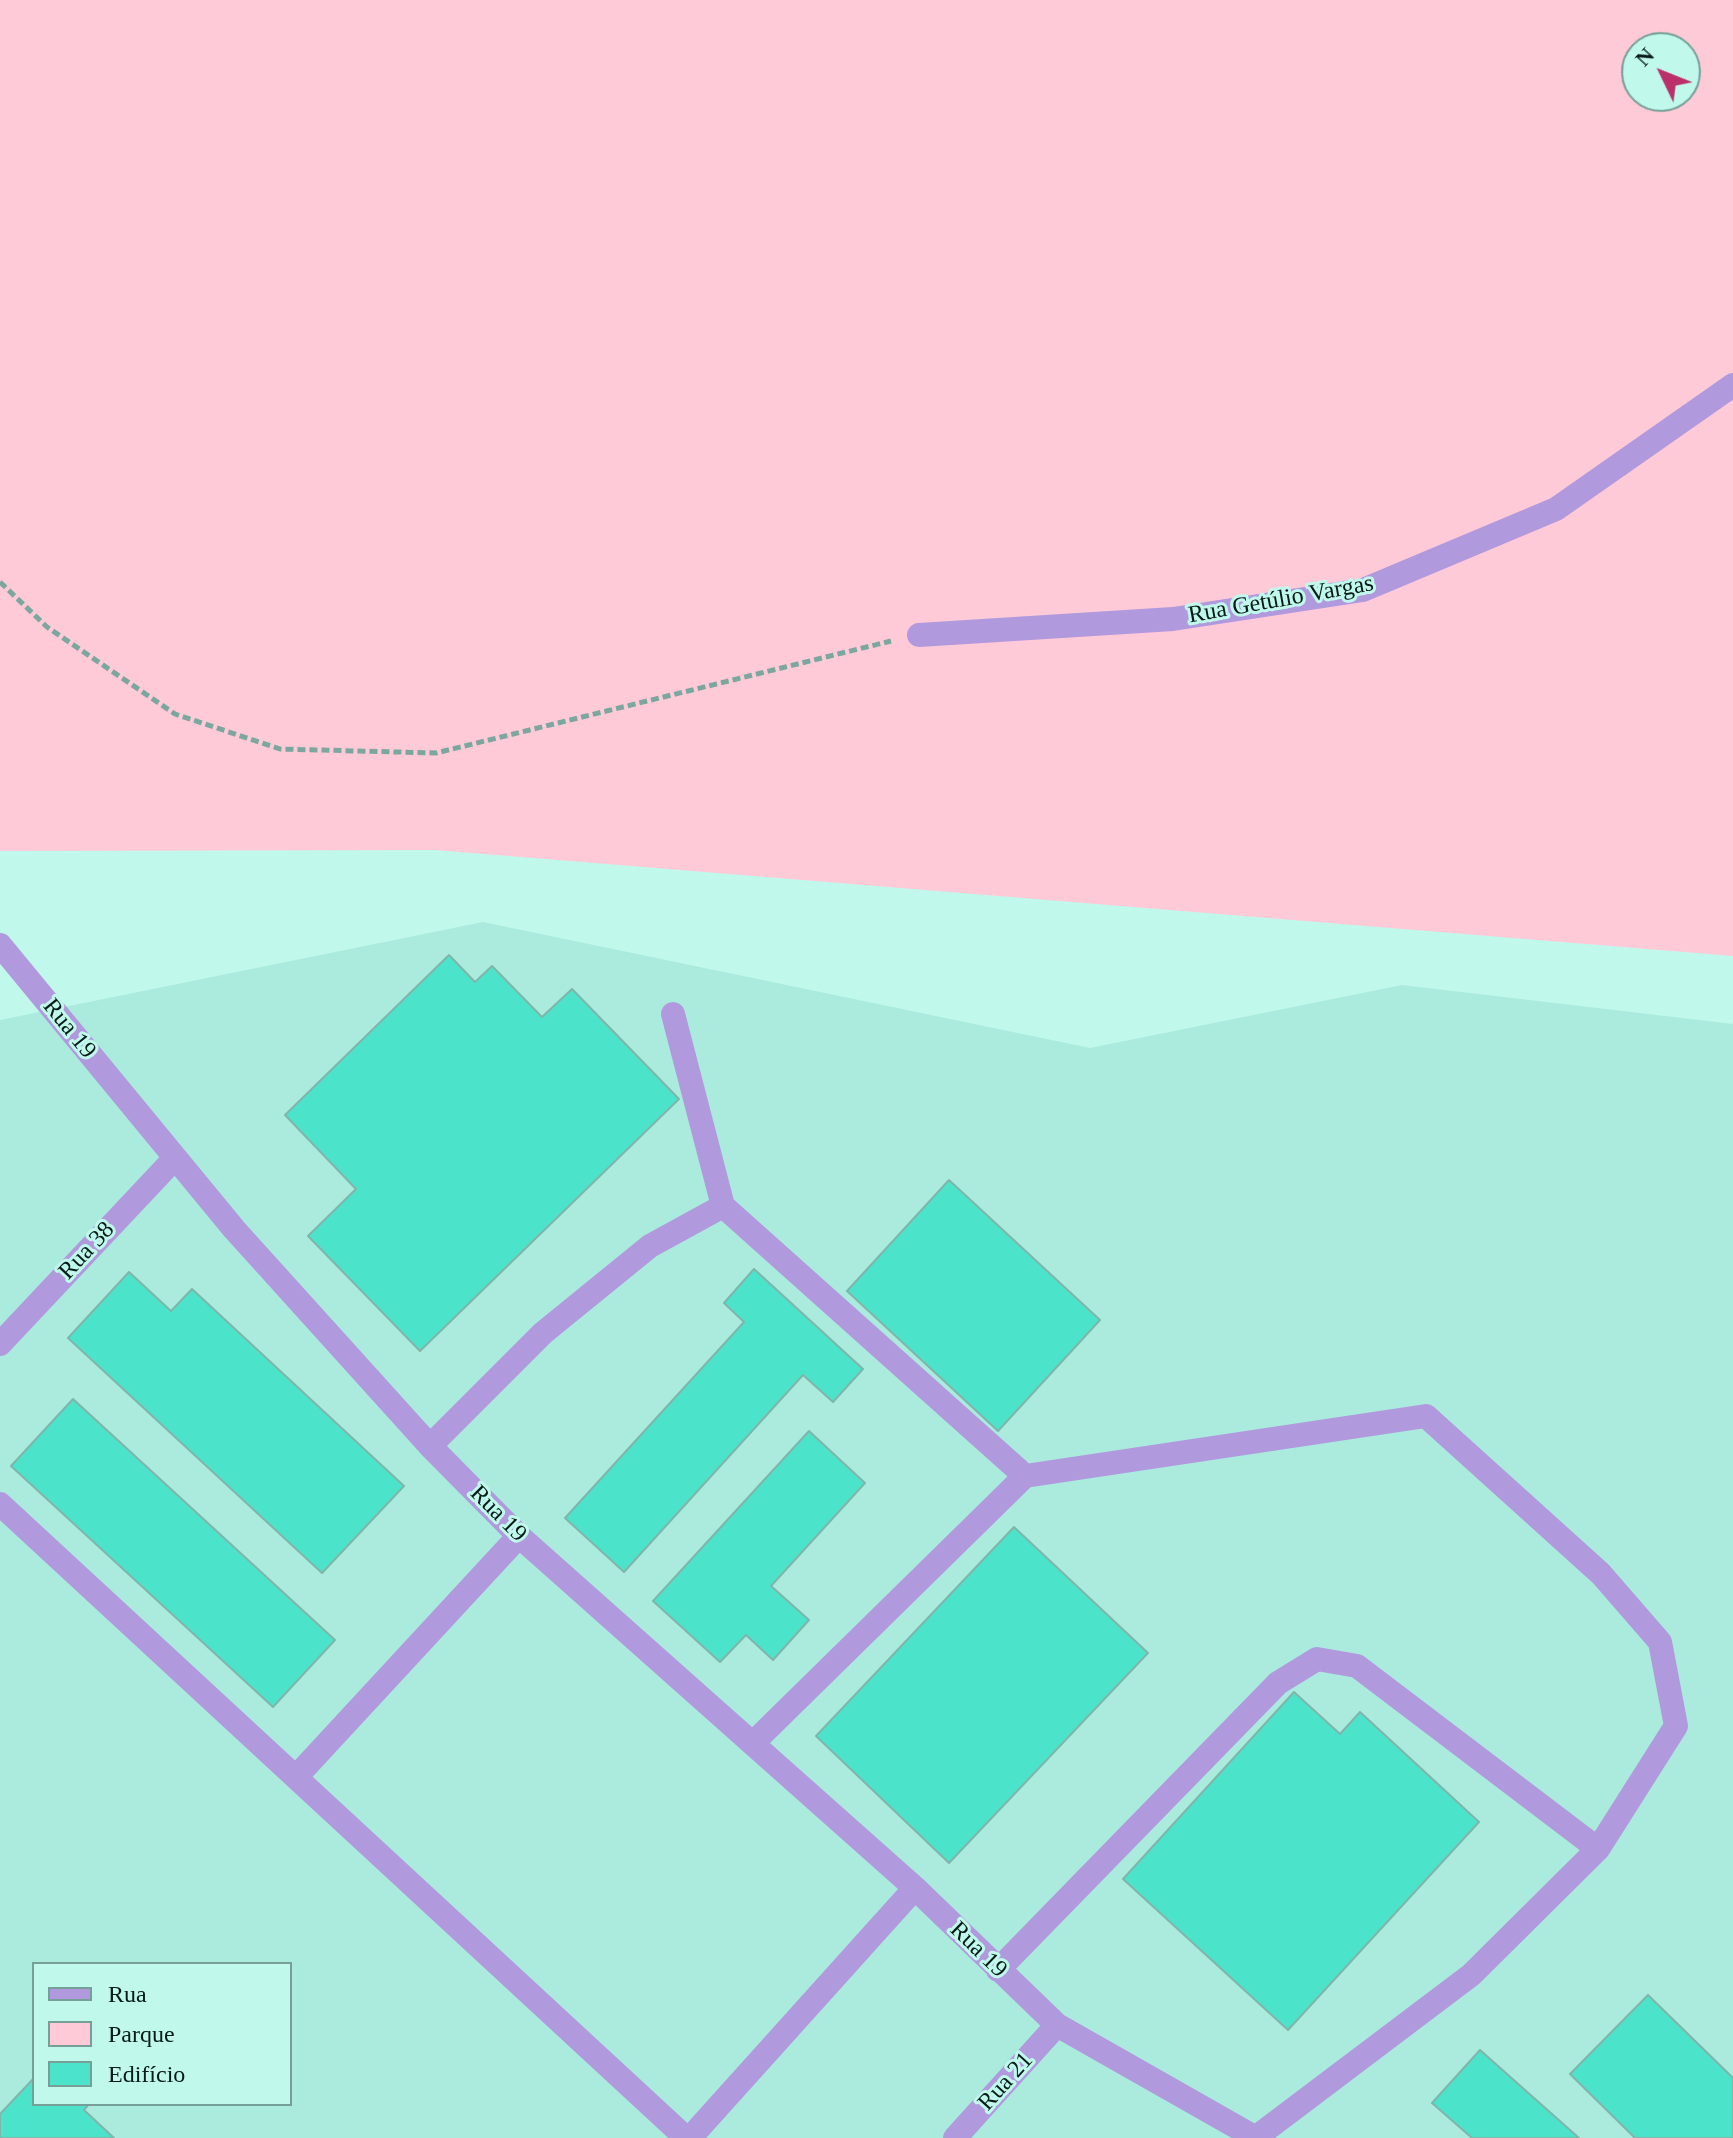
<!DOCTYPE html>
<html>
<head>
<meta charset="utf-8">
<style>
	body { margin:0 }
	#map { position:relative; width:1733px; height:2138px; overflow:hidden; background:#c1f8ec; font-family:"Times New Roman",serif }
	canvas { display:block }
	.legend { position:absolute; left:32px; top:1962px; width:260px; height:144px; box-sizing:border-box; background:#c1f8ec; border:2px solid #76a097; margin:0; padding:10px 14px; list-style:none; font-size:24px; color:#051b17 }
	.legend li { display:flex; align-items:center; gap:16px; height:40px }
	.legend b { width:40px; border:2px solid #76a097 }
	.north { position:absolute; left:1621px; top:32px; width:80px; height:80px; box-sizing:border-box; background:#c1f8ec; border:2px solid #76a097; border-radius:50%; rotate:313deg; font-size:22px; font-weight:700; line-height:32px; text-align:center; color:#051b17 }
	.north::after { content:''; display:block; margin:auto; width:28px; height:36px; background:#bb306a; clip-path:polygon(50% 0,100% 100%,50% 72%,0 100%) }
</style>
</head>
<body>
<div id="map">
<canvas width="1733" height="2138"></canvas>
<ul class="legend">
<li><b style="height:10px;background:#b199de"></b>Rua</li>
<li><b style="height:22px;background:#ffcad8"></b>Parque</li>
<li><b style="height:22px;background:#4be4cb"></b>Edifício</li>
</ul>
<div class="north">N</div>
</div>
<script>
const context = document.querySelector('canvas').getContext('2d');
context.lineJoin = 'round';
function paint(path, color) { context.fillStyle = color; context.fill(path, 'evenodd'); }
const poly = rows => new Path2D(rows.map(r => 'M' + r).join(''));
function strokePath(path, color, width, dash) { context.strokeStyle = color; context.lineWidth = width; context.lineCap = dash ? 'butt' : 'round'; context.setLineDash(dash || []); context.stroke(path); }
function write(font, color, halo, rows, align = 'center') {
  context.font = font + ' "Times New Roman",serif'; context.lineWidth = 6; context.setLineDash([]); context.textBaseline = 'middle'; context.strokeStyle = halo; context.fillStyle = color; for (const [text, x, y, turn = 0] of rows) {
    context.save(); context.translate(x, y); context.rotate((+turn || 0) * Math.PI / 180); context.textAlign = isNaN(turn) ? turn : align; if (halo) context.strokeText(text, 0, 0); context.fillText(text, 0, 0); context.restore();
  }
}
paint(poly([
	[483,922,1090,1048,1402,985,1733,1024,1733,2138,0,2138,0,1020],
	[34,1964,290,1964,290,2104,34,2104]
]), '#abebde');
paint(poly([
	[0,0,1733,0,1733,956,435,850,0,851],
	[1637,48,1685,48,1685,96,1637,96]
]), '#ffcad8');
const building = poly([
	[449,955,475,982,492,966,542,1017,572,989,679,1099,420,1351,308,1236,356,1189,285,1115,449,955],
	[949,1180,1100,1320,998,1431,847,1291,949,1180],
	[754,1269,863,1369,833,1402,803,1375,624,1572,565,1518,744,1322,724,1303,754,1269],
	[129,1272,171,1311,192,1289,404,1486,322,1573,68,1338,129,1272],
	[73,1399,335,1640,273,1707,11,1466,73,1399],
	[809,1431,865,1483,771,1586,809,1620,773,1660,746,1635,720,1662,653,1601,809,1431],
	[1014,1527,1148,1653,949,1863,816,1736,1014,1527],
	[1294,1692,1340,1734,1360,1712,1479,1822,1288,2030,1123,1879,1294,1692],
	[1648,1995,1733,2078,1733,2138,1635,2138,1570,2074,1648,1995],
	[1480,2050,1579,2138,1472,2138,1432,2103,1480,2050],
	[34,2078,34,2104,89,2104,84,2110,114,2138,0,2138,0,2114,34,2078]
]);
paint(building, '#4be4cb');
strokePath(building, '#80b5aa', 2);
strokePath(poly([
	[0,582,47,627,175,714,280,749,436,753,891,641]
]), '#7ca79e', 5, [8, 4]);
strokePath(poly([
	[919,635,1173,619,1363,590,1556,509,1733,385],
	[0,945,234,1229,430,1446,519,1536,915,1888,1057,2025,1256,2138],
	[673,1014,723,1206,1025,1476],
	[0,1344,175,1158],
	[430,1446,543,1333,650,1246,723,1206],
	[0,1504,686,2138],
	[753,1743,1025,1476,1426,1416,1601,1574,1660,1642,1676,1726,1598,1849,1471,1975,1255,2138],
	[296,1777,519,1536],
	[998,1970,1278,1683,1317,1659,1357,1666,1598,1849],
	[690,2138,915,1888],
	[955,2138,1057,2025]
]), '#b199de', 24);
write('24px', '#051b17', '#c1f8ec', [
	["Rua Getúlio Vargas",1281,600,-10],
	["Rua 19",69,1029,51],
	["Rua 38",87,1251,-47],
	["Rua 19",498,1514,45],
	["Rua 19",978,1950,44],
	["Rua 21",1006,2082,-48]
]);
</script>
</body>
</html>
